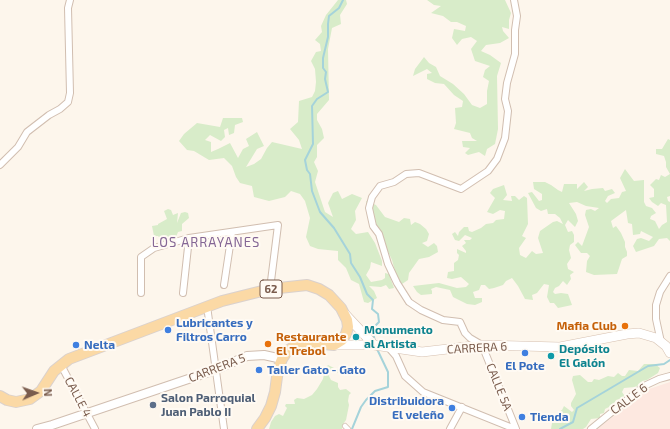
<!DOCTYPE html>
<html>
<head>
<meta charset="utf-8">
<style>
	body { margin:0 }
	#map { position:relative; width:670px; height:429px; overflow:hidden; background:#fdf6ec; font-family:"Exo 2",sans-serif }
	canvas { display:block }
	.north { position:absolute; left:16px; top:373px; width:40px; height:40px; -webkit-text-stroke:3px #fffaf3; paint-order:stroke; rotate:88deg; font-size:11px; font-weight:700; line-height:16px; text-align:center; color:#7a5c4d }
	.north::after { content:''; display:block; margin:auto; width:14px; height:18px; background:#7a5c4d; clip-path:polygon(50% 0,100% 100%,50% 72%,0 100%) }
</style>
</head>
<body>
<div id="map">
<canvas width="670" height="429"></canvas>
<div class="north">N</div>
</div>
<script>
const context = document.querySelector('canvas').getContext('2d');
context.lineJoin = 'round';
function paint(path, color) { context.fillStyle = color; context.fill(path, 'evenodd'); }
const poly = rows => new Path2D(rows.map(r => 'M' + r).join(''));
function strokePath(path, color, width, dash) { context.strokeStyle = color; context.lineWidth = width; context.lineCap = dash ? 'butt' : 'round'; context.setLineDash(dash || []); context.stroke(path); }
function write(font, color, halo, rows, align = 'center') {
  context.font = font + ' "Exo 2",sans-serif'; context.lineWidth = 4; context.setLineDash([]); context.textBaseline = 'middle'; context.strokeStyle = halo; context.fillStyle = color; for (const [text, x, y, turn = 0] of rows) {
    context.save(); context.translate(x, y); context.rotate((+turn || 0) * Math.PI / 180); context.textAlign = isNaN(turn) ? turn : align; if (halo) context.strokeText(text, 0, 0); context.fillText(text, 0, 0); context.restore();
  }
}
paint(poly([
	[670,382,670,429,597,429,649,389]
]), '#fde8e0');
paint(poly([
	[338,0,346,0,347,4,340,15,341,24,332,28,328,49,329,100,317,114,317,120,322,129,324,138,317,145,317,157,314,162,318,171,315,182,325,212,333,217,328,203,333,193,338,191,342,199,352,194,362,198,355,211,356,220,351,229,356,234,368,232,375,243,382,261,382,266,371,262,370,268,366,275,371,282,382,280,385,278,385,273,389,274,394,288,389,289,386,285,381,287,369,286,374,291,377,298,368,303,364,302,359,284,351,280,346,268,338,260,338,251,318,249,310,246,306,237,310,218,305,201,300,194,291,191,285,197,269,201,254,197,252,186,240,183,236,177,232,166,224,158,209,160,194,151,187,150,179,141,184,134,197,123,220,127,223,118,242,118,243,122,235,125,234,133,229,135,228,128,224,130,225,137,221,141,210,135,205,140,211,142,211,152,218,149,230,143,238,158,243,149,249,146,246,139,257,132,264,146,257,149,246,167,254,164,261,159,267,148,272,142,302,149,299,140,290,129,298,122,299,101,312,97,315,91,316,82,315,69,311,61,316,52,321,51,320,44,315,40,322,32,321,26,326,15],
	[427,0,505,0,511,13,509,20,509,29,502,27,503,31,509,38,500,43,486,45,481,51,490,55,501,63,497,76,498,129,495,144,487,149,485,156,479,152,468,155,465,153,470,148,463,147,462,141,477,141,472,138,470,133,454,129,456,123,455,108,462,107,463,101,454,95,444,84,435,83,427,79,427,74,432,73,427,69,413,76,415,69,424,57,429,63,436,67,440,76,453,84,464,94,472,105,480,108,487,104,487,91,489,81,483,77,485,70,490,66,475,61,471,49,477,41,471,37,462,39,457,45,452,38,454,29,465,31,466,26,457,22,451,22,443,16,431,13,441,6,434,5],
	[668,139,670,140,670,174,666,167,666,162,664,156,656,154,656,149,662,149],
	[625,169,634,181,644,180,644,202,646,206,652,208,656,213,651,216,650,219,655,221,659,229,662,225,667,222,666,205,661,203,658,206,652,202,649,198,654,197,654,189,650,185,656,179,659,180,661,175,665,177,670,174,670,196,667,197,668,201,670,202,670,241,667,238,659,239,654,246,636,252,633,246,637,239,641,238,649,241,653,237,641,231,640,234,633,235,632,224,628,223,626,210,611,221,613,228,616,226,621,233,625,242,625,247,627,252,627,256,622,259,617,274,594,275,586,272,587,261,590,256,587,253,581,253,575,245,578,242,582,246,589,227,585,215,586,210,591,209,595,211,599,208,586,206,577,202,569,203,576,214,578,221,575,227,568,220,565,225,568,232,572,231,574,235,574,242,570,245,569,250,571,258,567,264,568,269,574,272,570,275,571,279,567,285,563,281,559,286,555,288,553,292,555,294,561,293,568,294,572,305,558,308,554,303,550,303,547,297,549,285,544,284,537,293,532,295,533,300,525,299,518,286,512,278,506,281,503,285,494,288,489,289,485,285,481,285,479,290,473,292,475,298,482,298,482,302,475,305,467,304,453,297,450,290,436,287,431,289,432,291,432,294,421,295,417,292,413,286,439,283,457,288,466,287,469,284,461,277,452,279,447,278,448,272,454,271,454,263,458,260,459,255,457,253,457,249,466,253,466,251,462,246,466,243,464,240,470,240,472,238,465,235,459,241,455,240,452,234,455,232,458,236,459,232,464,227,468,227,469,231,472,232,481,228,486,224,493,223,496,220,504,219,505,211,500,210,493,214,487,212,495,198,490,193,493,189,504,185,507,195,503,200,512,201,511,196,515,196,519,200,524,196,527,198,528,224,522,236,526,238,519,248,520,255,526,258,532,251,536,254,543,253,538,238,540,231,553,222,557,221,563,224,560,218,555,214,548,214,547,209,541,211,536,208,528,193,532,192,539,201,542,200,542,194,534,189,533,182,545,182,551,185,558,190,562,192,564,184,577,184,577,189,584,182,588,187,584,191,592,189,603,188,605,191,612,189,615,193,608,196,605,201,607,203,611,199,619,198,622,192,626,191,620,178],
	[366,201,376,205,385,217,399,222,404,218,410,219,411,225,415,222,420,224,426,229,429,234,427,241,422,243,428,247,434,243,437,246,438,252,429,257,419,259,409,273,408,280,402,284,398,282,392,260,368,210],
	[168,209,171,210,173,215,178,213,177,223,181,213,185,212,188,213,189,218,182,224,182,231,178,232,174,242,164,242,158,236,154,236,152,226,158,225,158,224,167,219,164,211],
	[644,364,655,364,660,368,658,373,647,380,642,381,640,385,635,387,624,388,622,392,624,395,623,398,616,400,613,405,605,409,604,413,600,414,600,418,591,419,586,427,583,429,551,429,552,423,560,422,559,418,561,415,557,413,562,410,564,406,572,412,574,410,571,406,571,403,576,394,572,380,573,376,580,375,588,382,592,382,594,379,599,380,608,376,614,377,618,373,622,376,625,376,629,370,638,371],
	[328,365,336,369,340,370,341,373,330,372,329,376,331,380,338,383,338,387,340,390,346,389,351,393,349,395,348,401,349,405,346,420,343,424,342,429,269,429,271,422,275,416,279,414,283,416,287,408,285,406,286,404,295,404,294,400,297,398,304,399,312,395,317,389,323,379,325,369]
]), '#d8ecc9');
strokePath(poly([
	[343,0,339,8,329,16,328,24,328,37,323,58,323,68,326,72,325,79,328,92,317,99,312,106,313,144,305,160,307,170,310,174,312,191,320,212,334,228,350,254,351,263,360,277,367,294,373,300,372,309,378,314,379,322,372,329,375,341],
	[352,429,361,407,366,400,375,391,388,387,388,372,377,349],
	[560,429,573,422,577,408,648,366,664,364,670,360]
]), '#a5d3da', 2);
const pedestrian = poly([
	[345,426,348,429]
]);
const minor = poly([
	[514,0,517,16,515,30,515,54,507,83,505,99,508,111,505,138,497,159,488,171,461,189,419,173,406,174,394,182,380,186,372,197,369,208,373,226,379,234,388,264,397,283,409,302,421,310,443,320,460,322,465,333,470,338,482,345,516,429],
	[0,165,18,147,27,132,49,115,60,109,68,102,70,93,68,8,70,0],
	[224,285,232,232],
	[141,293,141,257,154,248,189,238,278,225,270,289],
	[183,293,189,238],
	[207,306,224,429],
	[661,342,656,319,656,305,660,292,670,276],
	[389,348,396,356,405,376,423,392,515,429],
	[61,365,95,429],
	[450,429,462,407],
	[591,429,644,386,659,379,670,376]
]);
const tertiary = poly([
	[37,429,52,425,215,370,247,356,264,355,282,359]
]);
const secondary = poly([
	[345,314,374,345],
	[334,345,374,345,422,352,482,345,560,347,627,334,639,333,656,338,666,346,670,353]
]);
const primary = poly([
	[0,396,7,400,16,402,30,399,41,391,54,371,69,359,222,301,270,289,307,285,319,289,329,295,341,308,347,320,348,327,346,334,342,340,334,345,314,343,304,343,295,346,287,351,282,359,278,369,275,392,271,406,265,418,257,429]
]);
strokePath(pedestrian, '#d1beb0', 6);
strokePath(minor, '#d1beb0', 8);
strokePath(tertiary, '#d1beb0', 10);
strokePath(secondary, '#d6c0b0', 10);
strokePath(primary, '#dad1cd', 12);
strokePath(pedestrian, '#fff', 4.5);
strokePath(minor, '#fff', 6);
strokePath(tertiary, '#fff', 8);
strokePath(secondary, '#fff', 9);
strokePath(primary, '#fbd9a5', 10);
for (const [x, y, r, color] of [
	[625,326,4,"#e8710a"],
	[168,330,4,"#3f7fe0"],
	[356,337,4,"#0f9aa8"],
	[268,344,4,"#e8710a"],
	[76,345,4,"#3f7fe0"],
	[525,353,4,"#3f7fe0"],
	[551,356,4,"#0f9aa8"],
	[259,370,4,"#3f7fe0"],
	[153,405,4,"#5c6f8a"],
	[452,408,4,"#3f7fe0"],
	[522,417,4,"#3f7fe0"]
]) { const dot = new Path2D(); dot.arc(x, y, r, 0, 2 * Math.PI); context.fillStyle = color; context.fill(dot); strokePath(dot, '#fffaf3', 1.5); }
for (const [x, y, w] of [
	[271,289,22]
]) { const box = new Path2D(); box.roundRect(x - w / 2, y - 9, w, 18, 3); context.fillStyle = '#fffaf3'; context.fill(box); strokePath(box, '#7a5c4d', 1); }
write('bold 11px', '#7a5c4d', null, [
	["62",271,289]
]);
write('bold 12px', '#366cbe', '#fffaf3', [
	["Lubricantes y",176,323],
	["Filtros Carro",176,337],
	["Nelta",84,345],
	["El Pote",525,366,"center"],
	["Taller Gato - Gato",267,370],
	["Distribuidora",444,401,"right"],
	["El veleño",444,415,"right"],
	["Tienda",530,417]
], 'left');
write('bold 12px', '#c56008', '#fffaf3', [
	["Mafia Club",617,326],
	["Restaurante",276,337,"left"],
	["El Trebol",276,351,"left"]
], 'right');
write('bold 12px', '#0d838f', '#fffaf3', [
	["Monumento",364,330],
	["al Artista",364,344],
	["Depósito",559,349],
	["El Galón",559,363]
], 'left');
write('12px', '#7a5c4d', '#fffaf3', [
	["CARRERA 6",477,348,-3],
	["CARRERA 5",217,368,-21],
	["CALLE 5A",499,387,68],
	["CALLE 4",78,397,62],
	["CALLE 6",629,399,-37]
]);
write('bold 12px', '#4e5e75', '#fffaf3', [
	["Salon Parroquial",161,398],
	["Juan Pablo II",161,412]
], 'left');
context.letterSpacing = '1px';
write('13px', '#846695', '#fffaf3', [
	["LOS ARRAYANES",206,243]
]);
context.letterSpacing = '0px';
</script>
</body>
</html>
